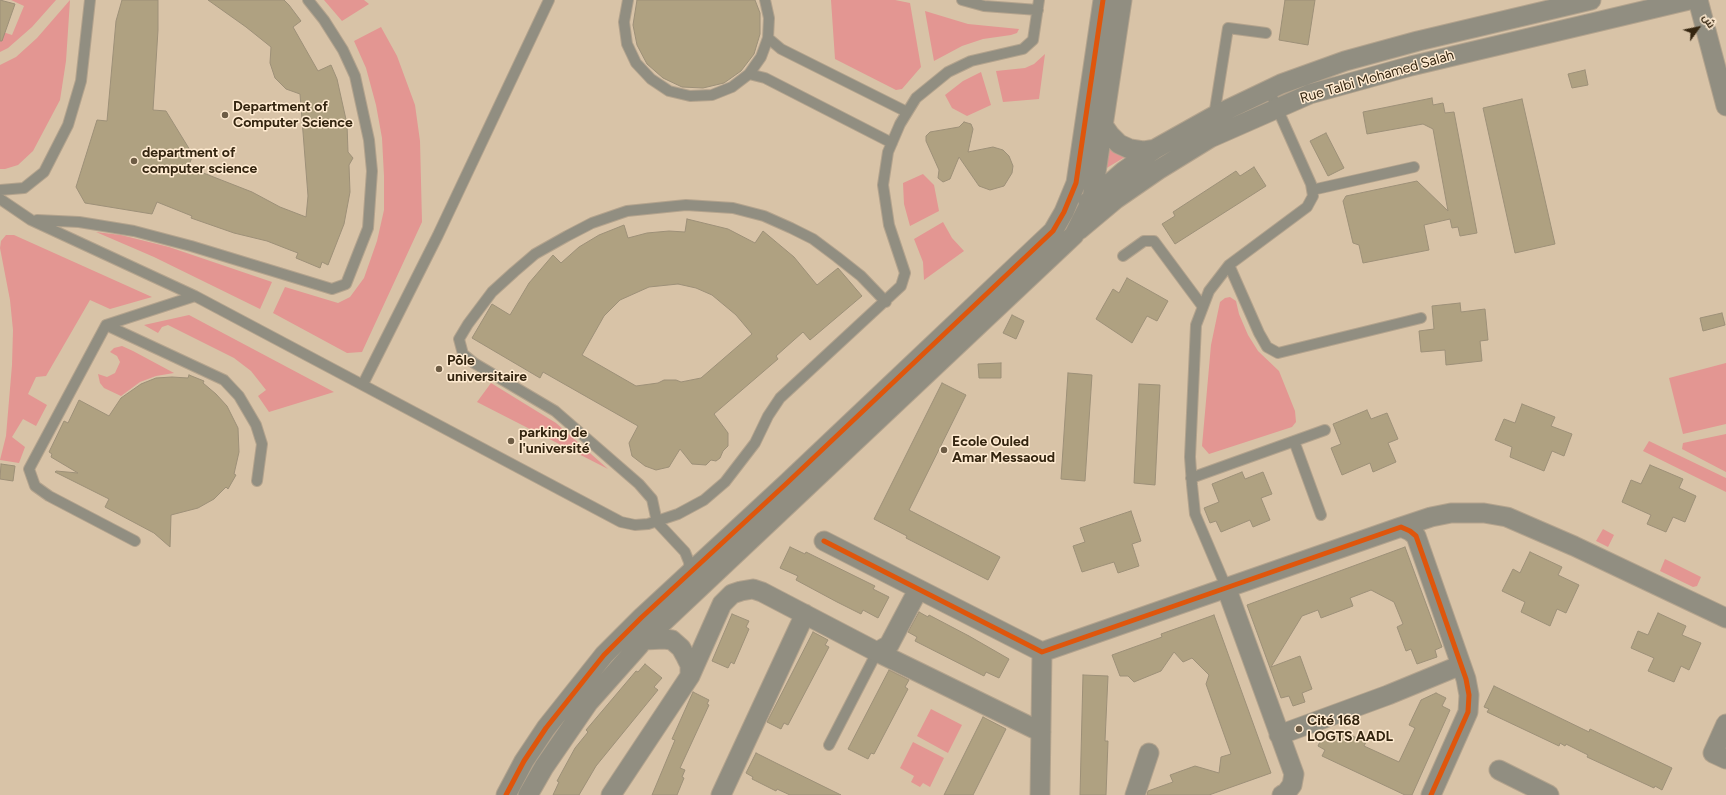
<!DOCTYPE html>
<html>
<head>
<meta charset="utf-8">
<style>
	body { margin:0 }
	#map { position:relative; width:1726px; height:795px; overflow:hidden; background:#d8c3a7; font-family:Figtree,Cairo,sans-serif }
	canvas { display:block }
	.north { position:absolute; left:1678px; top:8px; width:40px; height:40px; -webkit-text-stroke:3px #ffebd1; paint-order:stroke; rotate:57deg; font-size:11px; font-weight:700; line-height:16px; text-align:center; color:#342510 }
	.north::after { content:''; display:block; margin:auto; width:14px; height:18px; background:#342510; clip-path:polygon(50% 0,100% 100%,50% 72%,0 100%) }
</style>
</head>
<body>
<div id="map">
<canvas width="1726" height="795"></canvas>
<div class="north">ش</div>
</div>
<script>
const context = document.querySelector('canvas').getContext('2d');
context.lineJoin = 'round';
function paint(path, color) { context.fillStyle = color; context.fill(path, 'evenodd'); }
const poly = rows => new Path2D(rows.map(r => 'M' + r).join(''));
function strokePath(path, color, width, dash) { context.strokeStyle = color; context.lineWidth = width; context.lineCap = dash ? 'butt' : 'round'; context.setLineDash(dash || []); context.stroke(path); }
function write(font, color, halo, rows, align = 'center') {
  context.font = font + ' Figtree,sans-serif'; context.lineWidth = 3; context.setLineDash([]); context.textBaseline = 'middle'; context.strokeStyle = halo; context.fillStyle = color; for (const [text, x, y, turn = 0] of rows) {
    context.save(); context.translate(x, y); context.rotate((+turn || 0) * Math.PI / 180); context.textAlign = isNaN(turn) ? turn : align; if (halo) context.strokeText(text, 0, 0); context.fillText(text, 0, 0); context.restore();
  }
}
paint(poly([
	[11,0,56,0,32,27,8,48,0,52,0,31,12,35,24,6],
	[70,0,66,61,60,100,33,151,18,165,5,169,0,169,0,65,16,57,37,38],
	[324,0,364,0,369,4,342,21],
	[831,0,895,0,910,3,921,67,902,89,896,90,835,59],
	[925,11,968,24,1019,29,1017,33,1011,35,983,39,962,46,934,61],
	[381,27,397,56,415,105,420,141,422,222,362,352,347,353,273,313,285,287,338,303,350,297,364,278,377,241,384,210,384,176,382,138,376,105,366,68,354,41],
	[1045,54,1039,99,1003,102,996,71,1025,68,1034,64],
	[981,72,991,105,967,116,952,108,945,95,963,81],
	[1109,145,1125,157,1105,169],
	[923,174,934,185,939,211,910,226,904,204,903,183],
	[943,222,952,238,964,251,924,280,923,262,914,239],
	[96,232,121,235,169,247,272,282,260,309,154,257],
	[6,235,14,235,152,297,110,309,90,300,46,376,36,377,28,394,47,405,36,426,23,419,12,437,25,447,19,463,0,460,6,436,12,365,13,330,10,300,0,248,1,241],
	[1230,297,1236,301,1239,314,1248,335,1258,351,1279,371,1295,411,1296,422,1292,427,1209,454,1202,446,1211,345,1220,302,1225,298],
	[189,315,334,392,269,412,258,396,266,390,251,371,234,358,168,325,162,327,158,333,144,325],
	[122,346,133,351,174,373,156,376,140,382,121,396,104,388,100,383,98,374,107,377,115,373,120,362,117,356,110,352,114,348],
	[1726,363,1726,424,1683,434,1669,378],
	[491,383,556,423,608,469,477,402],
	[1726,434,1726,472,1682,449,1683,443],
	[1649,441,1726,478,1726,492,1643,451],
	[1603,529,1614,535,1608,547,1596,541],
	[1665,559,1701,577,1697,586,1693,587,1660,571],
	[931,709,962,725,948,753,917,736],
	[913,742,944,758,930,787,923,783,920,787,911,782,914,776,900,768]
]), '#e39692');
const building = poly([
	[0,0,15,4,2,41,0,41,0,0],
	[122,0,158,0,158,30,153,110,166,111,193,155,188,167,252,192,280,207,306,217,308,196,300,94,286,89,275,78,270,63,271,47,246,27,208,0,284,0,289,5,301,21,293,27,318,71,331,65,337,79,347,124,348,152,353,158,349,165,350,192,344,224,328,265,322,262,320,268,296,258,298,253,290,250,267,241,234,233,191,218,192,216,157,202,152,214,85,203,76,187,97,120,107,121,116,21,122,0],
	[637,0,755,0,760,13,760,34,754,54,741,71,724,83,703,88,682,87,663,78,647,64,637,45,633,25,637,0],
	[1285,0,1315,0,1308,45,1279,40,1285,0],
	[1585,70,1588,85,1572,88,1568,74,1585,70],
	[1432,98,1433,105,1443,103,1445,113,1454,112,1477,233,1460,236,1458,227,1452,228,1450,219,1424,225,1429,250,1363,263,1359,245,1353,243,1343,201,1346,196,1417,181,1448,211,1433,129,1423,124,1367,134,1363,112,1432,98],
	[1522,99,1555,244,1515,253,1483,108,1522,99],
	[964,122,971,124,973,129,968,152,993,147,1003,150,1009,156,1013,166,1012,173,1004,186,990,190,979,186,959,157,950,179,943,182,938,178,939,170,926,141,926,136,930,132,959,127,964,122],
	[1326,133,1344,168,1328,176,1310,141,1326,133],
	[1254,167,1266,186,1175,244,1162,224,1175,216,1173,212,1236,171,1240,176,1254,167],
	[687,219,728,229,755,243,763,231,794,257,817,285,838,268,862,296,810,340,803,332,776,356,778,359,714,414,728,433,728,446,723,451,720,458,716,461,711,460,706,465,692,464,680,449,669,467,656,470,645,466,632,456,629,443,638,426,543,372,540,378,472,338,492,304,510,315,529,283,553,255,561,263,579,247,599,235,624,225,628,238,647,233,669,231,685,232,687,219],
	[678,284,696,288,712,295,736,315,752,334,701,378,681,382,676,380,664,380,658,383,636,386,582,355,604,316,620,300,649,287,678,284],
	[1127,278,1168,301,1157,321,1147,316,1132,343,1096,319,1113,289,1119,293,1127,278],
	[1460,303,1461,312,1485,309,1488,340,1480,341,1482,361,1446,365,1445,350,1421,352,1419,331,1434,329,1432,306,1460,303],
	[1722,313,1725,325,1703,331,1700,318,1722,313],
	[1012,315,1024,321,1016,339,1003,333,1012,315],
	[1001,363,1001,378,979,378,978,364,1001,363],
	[1068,373,1092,375,1085,481,1061,479,1068,373],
	[189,375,204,381,203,383,216,394,227,406,238,428,239,452,234,474,236,475,228,489,226,487,214,499,198,508,171,515,170,547,154,533,105,507,109,499,55,472,56,471,78,473,51,457,52,454,49,452,64,421,68,423,79,400,109,416,121,398,141,384,156,378,172,377,188,378,189,375],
	[942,383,966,395,909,510,1000,557,988,580,906,538,907,536,874,519,942,383],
	[1139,384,1160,385,1155,485,1134,483,1139,384],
	[1522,404,1555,417,1551,426,1572,434,1564,456,1552,451,1544,471,1510,457,1512,447,1495,440,1504,419,1515,423,1522,404],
	[1367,410,1371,419,1387,413,1398,439,1388,443,1396,462,1373,472,1370,463,1342,475,1331,448,1341,444,1333,424,1367,410],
	[1,464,15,466,13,481,0,479,1,464],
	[1650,465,1683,479,1679,488,1696,496,1685,522,1673,517,1666,532,1647,524,1651,515,1622,502,1631,480,1641,484,1650,465],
	[1242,472,1245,479,1263,472,1272,494,1261,498,1270,520,1253,527,1250,520,1221,532,1216,521,1210,523,1204,508,1219,502,1212,484,1242,472],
	[1131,511,1141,541,1132,544,1139,566,1118,573,1114,562,1082,572,1073,546,1085,542,1080,528,1131,511],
	[790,547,805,554,806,552,875,586,873,589,889,597,878,618,863,610,861,614,837,602,796,580,798,576,780,568,790,547],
	[1405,547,1442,647,1435,650,1437,657,1417,664,1411,649,1406,651,1397,627,1403,624,1394,602,1371,590,1350,598,1353,606,1321,618,1318,610,1302,616,1271,667,1300,656,1312,689,1302,693,1305,702,1293,706,1289,696,1281,698,1247,605,1405,547],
	[1530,552,1562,567,1558,575,1579,585,1566,613,1557,609,1550,626,1521,612,1525,602,1502,591,1513,569,1520,573,1530,552],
	[919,612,928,617,929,615,969,636,1009,659,999,678,986,672,984,676,915,641,917,637,908,632,919,612],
	[1658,613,1686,626,1682,635,1701,643,1689,670,1681,666,1674,682,1648,671,1654,658,1631,648,1638,631,1648,635,1658,613],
	[732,614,749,621,746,627,749,629,734,664,731,662,728,668,712,661,732,614],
	[1214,615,1271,773,1209,795,1147,795,1148,791,1173,782,1170,775,1195,766,1219,773,1221,757,1231,754,1206,684,1209,675,1192,658,1183,662,1174,652,1161,671,1134,682,1128,676,1120,676,1112,655,1162,637,1161,634,1214,615],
	[813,632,828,640,825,645,829,647,788,725,784,723,781,729,767,722,813,632],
	[645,664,662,678,654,687,658,690,596,766,579,795,553,795,559,782,557,781,575,748,588,732,586,730,636,671,638,672,645,664],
	[889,670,909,680,905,687,908,689,874,754,871,753,868,759,848,749,889,670],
	[1083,675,1108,676,1105,741,1108,741,1106,795,1080,795,1083,675],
	[1494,686,1589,732,1590,729,1672,768,1662,790,1655,786,1654,788,1587,757,1588,755,1566,744,1565,746,1560,743,1559,746,1487,712,1489,709,1484,707,1494,686],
	[693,692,709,700,707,704,709,705,680,768,685,770,682,777,684,778,677,795,652,795,675,740,672,739,693,692],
	[1436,693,1446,698,1442,706,1450,710,1412,795,1405,795,1322,756,1325,750,1318,746,1324,733,1330,736,1332,732,1336,735,1339,730,1366,742,1364,746,1399,762,1415,728,1409,725,1421,700,1436,693],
	[983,717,1006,729,973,795,944,795,983,717],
	[756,753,778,764,841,795,790,795,777,789,776,791,752,779,753,777,746,773,756,753]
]);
paint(building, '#afa181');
strokePath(building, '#9d9078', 1);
const service = poly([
	[628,0,624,22,627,44,636,63,651,79,669,91,690,96,712,95,732,87,749,74,761,57,768,38,769,18,765,0],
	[962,0,984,6,1038,10],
	[768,38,781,49,907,112],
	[749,74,765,78,892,143],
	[1214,116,1228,28,1266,33],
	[0,190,24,188,44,172,68,125,81,81,90,0],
	[1312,190,1414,167],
	[0,199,31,220,195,296,621,522,635,525,648,524,678,514,704,500,725,482,755,443,768,416,780,398,901,286,905,273,889,225,883,185,888,152,900,124,916,98,948,72,971,61,1023,49,1033,40,1039,0],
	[37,220,79,222,134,231,191,246,332,289,346,284,368,228,372,171,369,140,355,76,343,50,324,20,308,0],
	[1123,256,1144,241,1154,241,1203,307],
	[1229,265,1259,333,1267,347,1278,353,1421,318],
	[106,325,224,380,239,396,256,425,262,444,257,481],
	[363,384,438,235,549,0],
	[1294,441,1321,515],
	[1191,478,1325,430],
	[135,541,49,496,35,486,29,469,106,325,195,296],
	[690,574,689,562,685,552,657,522,652,499,639,484,555,411,474,363,463,354,459,339,468,324,492,292,514,272,535,254,567,236,592,223,627,211,686,205,733,208,764,216,791,228,813,239,837,257,861,276,886,302],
	[1226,587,1195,514,1192,485,1190,457,1196,325,1209,291,1229,265,1307,207,1313,196,1311,184,1269,90],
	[829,745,877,652]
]);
const minor = poly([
	[1698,0,1726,106],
	[1103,125,1110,135,1119,144,1130,149,1143,151,1155,149],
	[1088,202,1124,171,1155,149,1214,116,1281,84,1345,61,1418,41,1591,0],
	[1079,230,1116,199,1158,170,1210,138,1310,94,1411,66,1689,0],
	[1401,527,1431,517,1451,513,1484,513,1507,517,1574,546,1726,618],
	[824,541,1042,652,1401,527,1410,531,1416,536,1466,679,1469,695,1468,712,1431,795],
	[1226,587,1294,774,1292,785,1286,793,1282,795],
	[644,640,664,639,672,640,681,648,686,657,690,665,690,676],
	[877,652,889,645,918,590],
	[1726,724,1713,753,1726,759],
	[1279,735,1388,695,1461,665],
	[1499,770,1549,795],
	[506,795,524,761,546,728,604,655,641,618,787,483,1053,231,1064,212,1076,183,1103,0],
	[528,795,544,767,588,703,644,640,1074,235,1092,199,1122,0],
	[611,795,690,676,722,604,732,594,741,591,753,589,762,592,877,652,1041,732],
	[721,795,805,614],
	[1040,795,1042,652],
	[1135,795,1149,753]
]);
strokePath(service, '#b3a38d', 12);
strokePath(minor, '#b3a38d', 21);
strokePath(service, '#918e81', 10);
strokePath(minor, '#918e81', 19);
strokePath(poly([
	[824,541,1042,652,1401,527,1410,531,1416,536,1466,679,1469,695,1468,712,1431,795],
	[506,795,524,761,546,728,604,655,641,618,787,483,1053,231,1064,212,1076,183,1103,0]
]), '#df560c', 5);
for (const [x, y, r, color] of [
	[225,115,4,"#6d5c45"],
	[134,161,4,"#6d5c45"],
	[439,369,4,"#6d5c45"],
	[511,441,4,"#6d5c45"],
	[944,450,4,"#6d5c45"],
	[1299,729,4,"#6d5c45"]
]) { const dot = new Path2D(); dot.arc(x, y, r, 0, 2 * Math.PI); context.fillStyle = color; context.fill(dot); strokePath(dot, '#ffebd1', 1.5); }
write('14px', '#342510', '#ffebd1', [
	["Rue Talbi Mohamed Salah",1377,77,-16]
]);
write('bold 14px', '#342510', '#ffebd1', [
	["Department of",233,107],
	["Computer Science",233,123],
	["department of",142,153],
	["computer science",142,169],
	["Pôle",447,361],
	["universitaire",447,377],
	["parking de",519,433],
	["l'université",519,449],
	["Ecole Ouled",952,442],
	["Amar Messaoud",952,458],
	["Cité 168",1307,721],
	["LOGTS AADL",1307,737]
], 'left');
</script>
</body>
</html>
